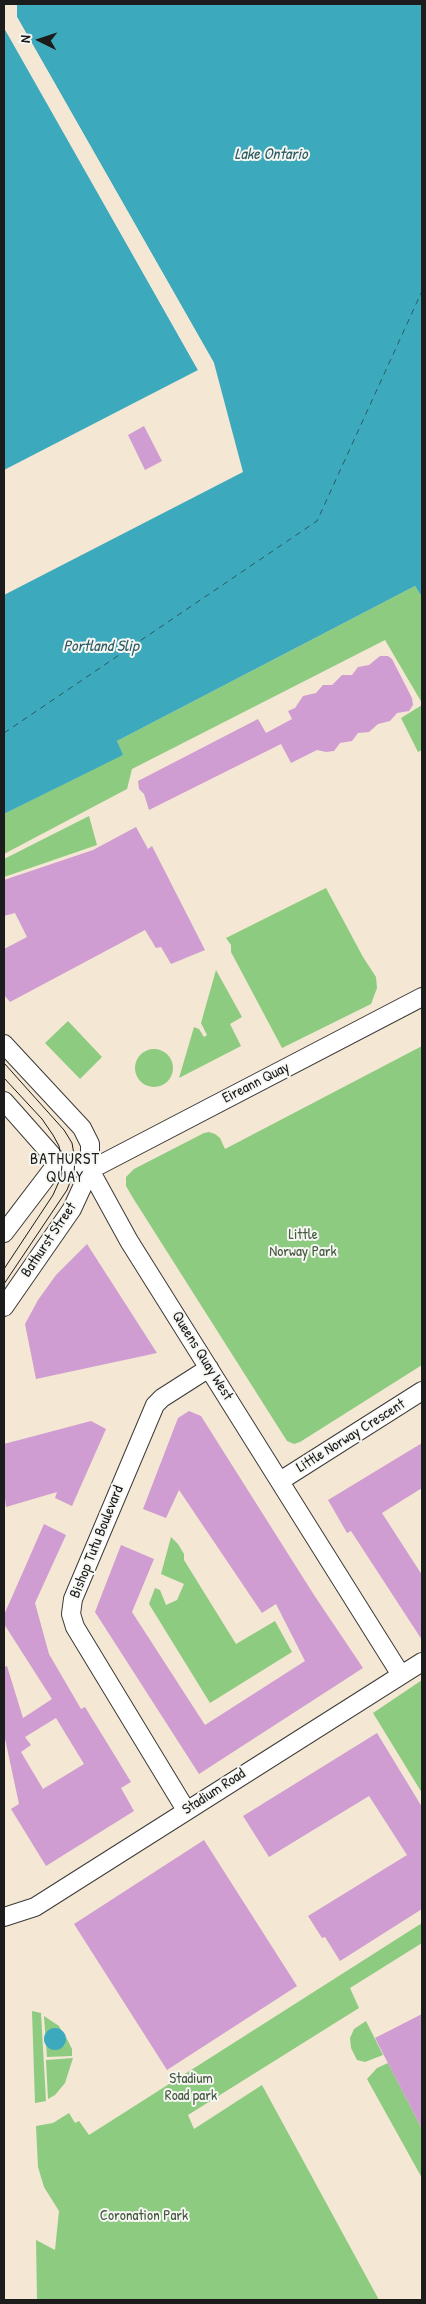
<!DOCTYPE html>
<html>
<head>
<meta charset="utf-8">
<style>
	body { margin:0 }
	#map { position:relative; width:426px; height:2304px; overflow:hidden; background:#f4e7d4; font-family:"Patrick Hand",sans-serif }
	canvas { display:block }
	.frame { position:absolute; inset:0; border:5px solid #1c1c1c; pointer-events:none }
	.north { position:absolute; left:15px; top:15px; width:50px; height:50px; -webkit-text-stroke:4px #f6f6f2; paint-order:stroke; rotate:274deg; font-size:14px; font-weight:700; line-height:20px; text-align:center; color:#1c1c1c }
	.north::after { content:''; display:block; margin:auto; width:18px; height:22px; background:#1c1c1c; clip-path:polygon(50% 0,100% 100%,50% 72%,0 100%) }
</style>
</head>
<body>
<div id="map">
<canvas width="426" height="2304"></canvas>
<div class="frame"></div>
<div class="north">N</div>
</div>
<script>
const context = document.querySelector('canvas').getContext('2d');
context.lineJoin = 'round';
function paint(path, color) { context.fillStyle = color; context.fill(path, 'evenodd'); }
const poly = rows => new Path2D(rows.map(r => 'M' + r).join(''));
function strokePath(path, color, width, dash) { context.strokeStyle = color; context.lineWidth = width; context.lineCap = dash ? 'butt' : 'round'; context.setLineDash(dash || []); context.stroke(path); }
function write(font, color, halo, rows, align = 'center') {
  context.font = font + ' "Patrick Hand",sans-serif'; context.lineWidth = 4; context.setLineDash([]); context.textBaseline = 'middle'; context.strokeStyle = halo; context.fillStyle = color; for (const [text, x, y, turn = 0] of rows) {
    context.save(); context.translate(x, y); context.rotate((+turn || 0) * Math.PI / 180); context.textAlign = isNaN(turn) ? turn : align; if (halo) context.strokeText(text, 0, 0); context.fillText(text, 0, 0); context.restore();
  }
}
paint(poly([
	[415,586,422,597,422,703,385,640,132,769,127,789,4,854,4,814,122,755,117,741],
	[422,705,422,750,418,752,401,718],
	[89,816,97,845,4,877,4,859],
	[326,888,363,957,376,977,377,988,371,1004,282,1048,231,952,231,945,226,938],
	[216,970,242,1017,230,1024,241,1046,179,1078,194,1027,199,1029,204,1037,207,1035,201,1023],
	[68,1021,102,1057,80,1079,45,1043],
	[422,1046,422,1365,300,1442,294,1444,287,1441,133,1198,126,1186,126,1177,134,1169,204,1133,209,1132,215,1134,220,1138,225,1149],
	'135 1068a19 19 0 1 1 38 0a19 19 0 1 1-38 0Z',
	[171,1537,178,1544,184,1554,184,1560,236,1644,275,1621,292,1652,210,1703,149,1604,155,1588,160,1590,166,1605,177,1600,184,1584,161,1574],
	[422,1680,422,1793,373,1713],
	[422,1923,422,1943,350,1988,359,2008,188,2115,194,2129,262,2085,379,2300,37,2300,36,2240,55,2250,59,2211,44,2187,38,2167,36,2126,53,2123,69,2113,75,2123,79,2121,89,2135],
	[32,2011,41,2013,46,2101,35,2103],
	[44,2016,59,2026,61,2030,53,2028,64,2046,66,2037,72,2049,72,2056,47,2057],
	[366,2021,383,2055,365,2062,357,2060,351,2048,350,2038,354,2029],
	[73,2058,65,2083,55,2095,48,2099,46,2060],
	[388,2063,422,2129,422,2178,367,2079,377,2068]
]), '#8dcb81');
paint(poly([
	[17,4,422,4,422,597,415,586,117,741,123,755,4,814,4,595,243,472,214,363,17,17],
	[4,28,198,370,4,470],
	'44 2039a11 11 0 1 1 22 0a11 11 0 1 1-22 0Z'
]), '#3da9bc');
paint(poly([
	[14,4,17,4,17,17,214,363,212,364,15,18],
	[4,26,6,27,200,369,198,370]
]), '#f4e7d4');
strokePath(poly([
	[4,733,317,521,422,291]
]), '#2b5b64', 1, [6, 5]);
paint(poly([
	[144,426,162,461,145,470,128,435],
	[380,656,388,656,392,659,412,698,413,705,409,711,397,713,390,721,378,724,369,732,358,733,352,741,340,743,334,751,326,752,317,750,291,763,281,744,149,810,144,794,139,789,138,781,258,719,266,733,292,719,288,711,295,708,303,696,316,693,323,685,332,685,342,675,352,675,358,667,369,665],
	[136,827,148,849,152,846,205,950,171,964,161,947,156,948,145,930,10,1002,4,995,4,949,27,937,15,913,4,916,4,880,93,850],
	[87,1244,157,1353,36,1379,25,1324,38,1300,56,1275],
	[189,1411,201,1416,314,1595,363,1668,199,1774,95,1612,121,1545,154,1559,132,1612,205,1725,305,1661,276,1604,262,1613,179,1490,166,1518,143,1509,178,1418],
	[91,1421,106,1429,72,1506,55,1498,57,1492,6,1507,4,1490,4,1444],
	[422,1443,422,1488,382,1513,422,1575,422,1640,351,1531,347,1533,328,1500],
	[44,1524,66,1535,35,1603,49,1654,81,1709,85,1707,131,1782,121,1788,134,1811,46,1866,11,1809,19,1804,4,1734,4,1667,7,1666,23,1718,52,1699,4,1624,4,1615],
	[56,1718,84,1764,43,1789,21,1752,31,1745,25,1737],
	[377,1733,422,1807,422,1909,340,1961,325,1937,322,1938,308,1916,407,1855,369,1796,269,1857,243,1816],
	[204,1840,297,1986,167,2070,74,1924],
	[422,2014,422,2129,375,2038]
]), '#cf9dd1');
const minor = poly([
	[4,1044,82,1128,90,1144,90,1170,129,1241,401,1675],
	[4,1101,58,1162],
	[58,1162,90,1170],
	[90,1170,422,997],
	[4,1233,58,1162],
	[4,1307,72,1209,90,1170],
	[280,1481,422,1391],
	[186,1810,75,1627,71,1614,73,1599,155,1405,162,1398,209,1368],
	[4,1917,35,1907,422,1662]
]);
strokePath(minor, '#3c3a38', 20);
strokePath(minor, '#fff', 18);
strokePath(poly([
	[4,1063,64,1130,72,1143,75,1160,74,1172,67,1190,4,1284],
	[4,1078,42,1119,53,1135,59,1146,62,1164,61,1177,53,1195,4,1269]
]), '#1c1c1c', 1);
write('15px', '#1c1c1c', '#f6f6f2', [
	["Eireann Quay",256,1083,-27],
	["Bathurst Street",49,1240,-56],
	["Queens Quay West",202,1356,58],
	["Little Norway Crescent",351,1436,-32],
	["Bishop Tutu Boulevard",97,1542,-68],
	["Stadium Road",214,1792,-33]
]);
write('15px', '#44593f', '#f6f6f2', [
	["Little",303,1235],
	["Norway Park",303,1252],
	["Stadium",191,2079],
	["Road park",191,2096],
	["Coronation Park",144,2216]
]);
write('italic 16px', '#2b5b64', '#f6f6f2', [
	["Lake Ontario",271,155],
	["Portland Slip",101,647]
]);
context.letterSpacing = '1px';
write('16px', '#1c1c1c', '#f6f6f2', [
	["BATHURST",65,1160],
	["QUAY",65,1178]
]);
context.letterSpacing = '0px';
</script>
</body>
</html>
